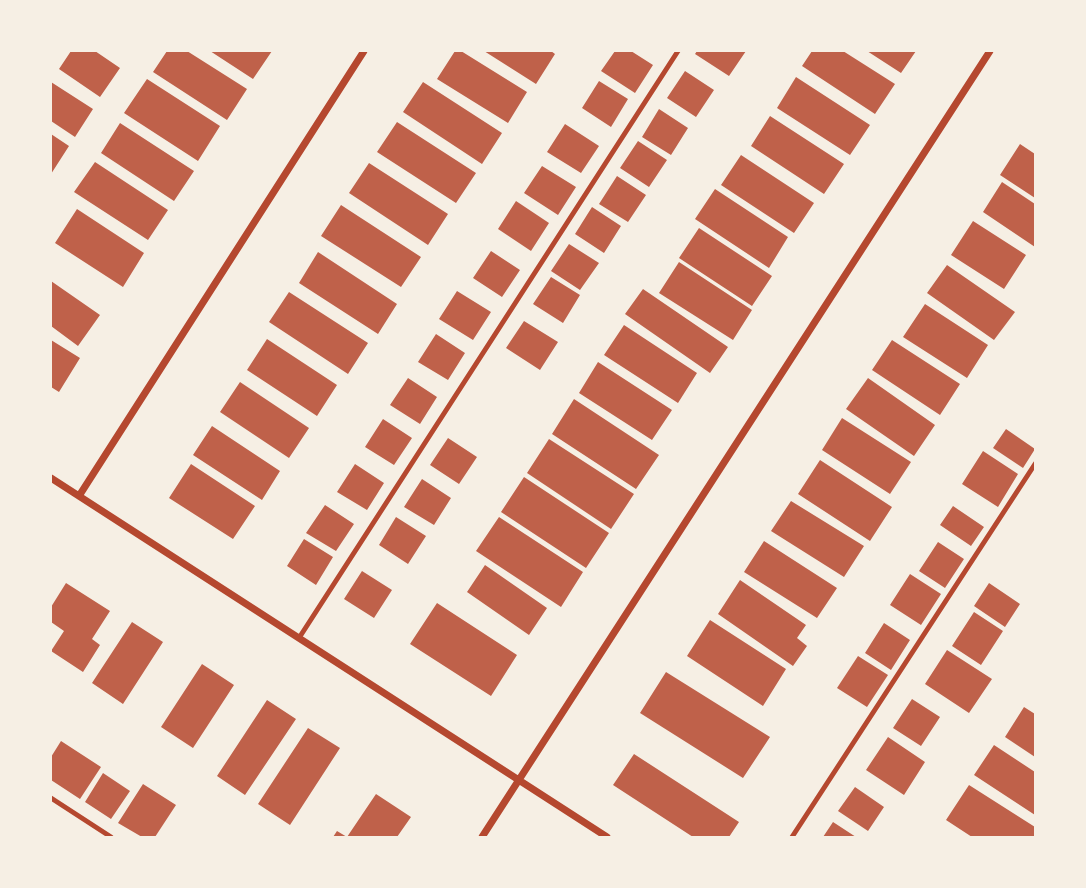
<!DOCTYPE html>
<html>
<head>
<meta charset="utf-8">
<style>
	body { margin:0 }
	#map { position:relative; width:1086px; height:888px; overflow:hidden; background:#f6efe4; font-family:"Exo 2",sans-serif }
	canvas { display:block }
	.frame { position:absolute; inset:0; border:52px solid #f6efe4; pointer-events:none }
</style>
</head>
<body>
<div id="map">
<canvas width="1086" height="888"></canvas>
<div class="frame"></div>
</div>
<script>
const context = document.querySelector('canvas').getContext('2d');
context.lineJoin = 'round';
function paint(path, color) { context.fillStyle = color; context.fill(path, 'evenodd'); }
const poly = rows => new Path2D(rows.map(r => 'M' + r).join(''));
function strokePath(path, color, width, dash) { context.strokeStyle = color; context.lineWidth = width; context.lineCap = dash ? 'butt' : 'round'; context.setLineDash(dash || []); context.stroke(path); }
paint(poly([
	[71,51,95,51,120,68,100,97,59,69],
	[167,51,187,51,247,89,227,120,153,72],
	[210,51,272,51,253,79],
	[455,51,461,51,527,92,508,123,437,79],
	[484,51,551,51,555,54,536,84],
	[615,51,631,51,653,65,635,93,601,71],
	[697,51,746,51,729,76,695,54],
	[812,51,843,51,895,84,875,114,802,66],
	[867,51,916,51,901,73],
	[685,71,714,90,696,117,667,98],
	[796,77,870,125,850,155,777,108],
	[147,79,220,126,198,161,124,113],
	[599,81,628,99,611,127,582,108],
	[51,82,93,109,75,137,51,121],
	[423,82,502,133,482,164,403,112],
	[659,109,688,128,671,155,642,137],
	[770,116,844,164,824,194,751,146],
	[397,122,476,173,456,203,377,152],
	[120,123,194,171,174,201,101,153],
	[565,124,599,146,581,173,547,152],
	[51,134,69,146,51,174],
	[638,141,667,160,649,187,620,168],
	[1020,144,1035,154,1035,198,1000,175],
	[741,155,814,203,794,233,721,185],
	[95,162,168,210,148,240,74,192],
	[369,163,448,214,428,245,349,193],
	[542,166,576,187,558,215,524,193],
	[617,176,646,195,628,222,599,204],
	[1002,182,1035,204,1035,247,983,212],
	[715,189,788,237,769,268,695,219],
	[516,201,549,223,531,251,498,229],
	[341,205,421,257,401,287,321,236],
	[592,207,621,226,604,253,575,234],
	[77,209,144,253,123,287,55,243],
	[973,221,1026,255,1004,289,951,255],
	[699,228,772,276,752,306,679,258],
	[569,244,599,263,580,290,551,271],
	[491,251,520,270,502,297,473,278],
	[318,252,397,304,378,334,299,283],
	[679,262,752,310,733,340,659,293],
	[947,265,1015,312,994,340,927,293],
	[551,277,580,295,563,323,533,304],
	[51,281,100,315,78,346,51,326],
	[643,289,728,347,710,373,625,314],
	[457,291,491,312,473,340,439,319],
	[289,292,368,343,348,374,269,322],
	[925,304,988,345,967,378,903,337],
	[524,321,558,342,540,370,506,348],
	[624,325,697,373,678,403,604,355],
	[436,334,465,353,448,380,418,362],
	[267,339,337,385,317,416,247,370],
	[51,340,80,358,59,392,51,387],
	[892,340,960,384,940,415,872,370],
	[598,362,672,410,652,440,579,393],
	[408,378,437,397,420,424,390,405],
	[868,378,935,425,914,456,846,409],
	[240,382,309,428,289,458,220,412],
	[574,399,659,455,636,489,552,434],
	[842,418,911,462,890,494,822,450],
	[383,419,412,438,394,465,365,447],
	[212,426,280,471,262,500,193,455],
	[1006,429,1035,449,1023,468,993,448],
	[448,438,477,457,459,484,430,465],
	[549,439,634,494,611,529,527,473],
	[983,451,1018,474,998,507,962,484],
	[820,460,892,507,870,541,798,494],
	[191,464,255,506,233,539,169,498],
	[355,464,384,483,367,510,337,492],
	[524,477,609,533,586,568,501,512],
	[422,479,451,498,434,525,404,507],
	[791,501,864,546,844,577,771,531],
	[325,505,354,524,336,551,306,533],
	[953,506,984,527,971,546,940,525],
	[396,517,426,536,408,564,379,545],
	[499,517,583,572,561,607,476,551],
	[304,539,333,557,316,585,287,566],
	[764,541,837,588,817,618,744,572],
	[938,542,964,559,945,588,919,571],
	[485,565,547,608,529,635,467,592],
	[362,571,392,590,374,618,344,599],
	[910,574,941,594,921,625,890,605],
	[740,580,806,625,797,638,807,646,793,666,718,614],
	[66,583,110,611,92,639,100,645,83,672,51,651,64,631,51,622,51,607],
	[989,583,1020,604,1005,627,974,606],
	[437,603,517,655,491,696,410,644],
	[974,612,1003,631,981,665,952,646],
	[710,620,786,669,763,706,687,656],
	[132,622,163,642,123,704,92,683],
	[884,623,910,640,891,670,865,653],
	[947,650,992,679,969,713,925,684],
	[858,656,888,675,867,707,837,688],
	[202,664,234,685,193,748,161,727],
	[666,672,770,737,743,778,640,713],
	[912,699,940,717,921,746,893,728],
	[267,700,296,719,245,795,217,776],
	[1024,707,1035,714,1035,757,1005,737],
	[308,728,340,748,290,825,258,804],
	[888,737,925,762,904,795,866,770],
	[61,741,101,767,80,799,51,780,51,757],
	[994,745,1035,772,1035,815,974,775],
	[634,754,739,822,729,837,693,837,613,785],
	[103,773,130,791,111,819,85,802],
	[143,784,176,805,155,837,142,837,118,823],
	[969,785,1035,827,1035,837,972,837,946,820],
	[855,787,884,807,868,831,838,811],
	[376,794,411,817,397,837,333,837,337,831,347,837],
	[833,822,856,837,823,837]
]), '#bf614a');
strokePath(poly([
	[299,638,678,51],
	[51,798,111,837],
	[792,837,1035,464]
]), '#b5482f', 5);
strokePath(poly([
	[51,478,607,837],
	[79,496,364,51],
	[482,837,990,51]
]), '#b5482f', 7);
</script>
</body>
</html>
